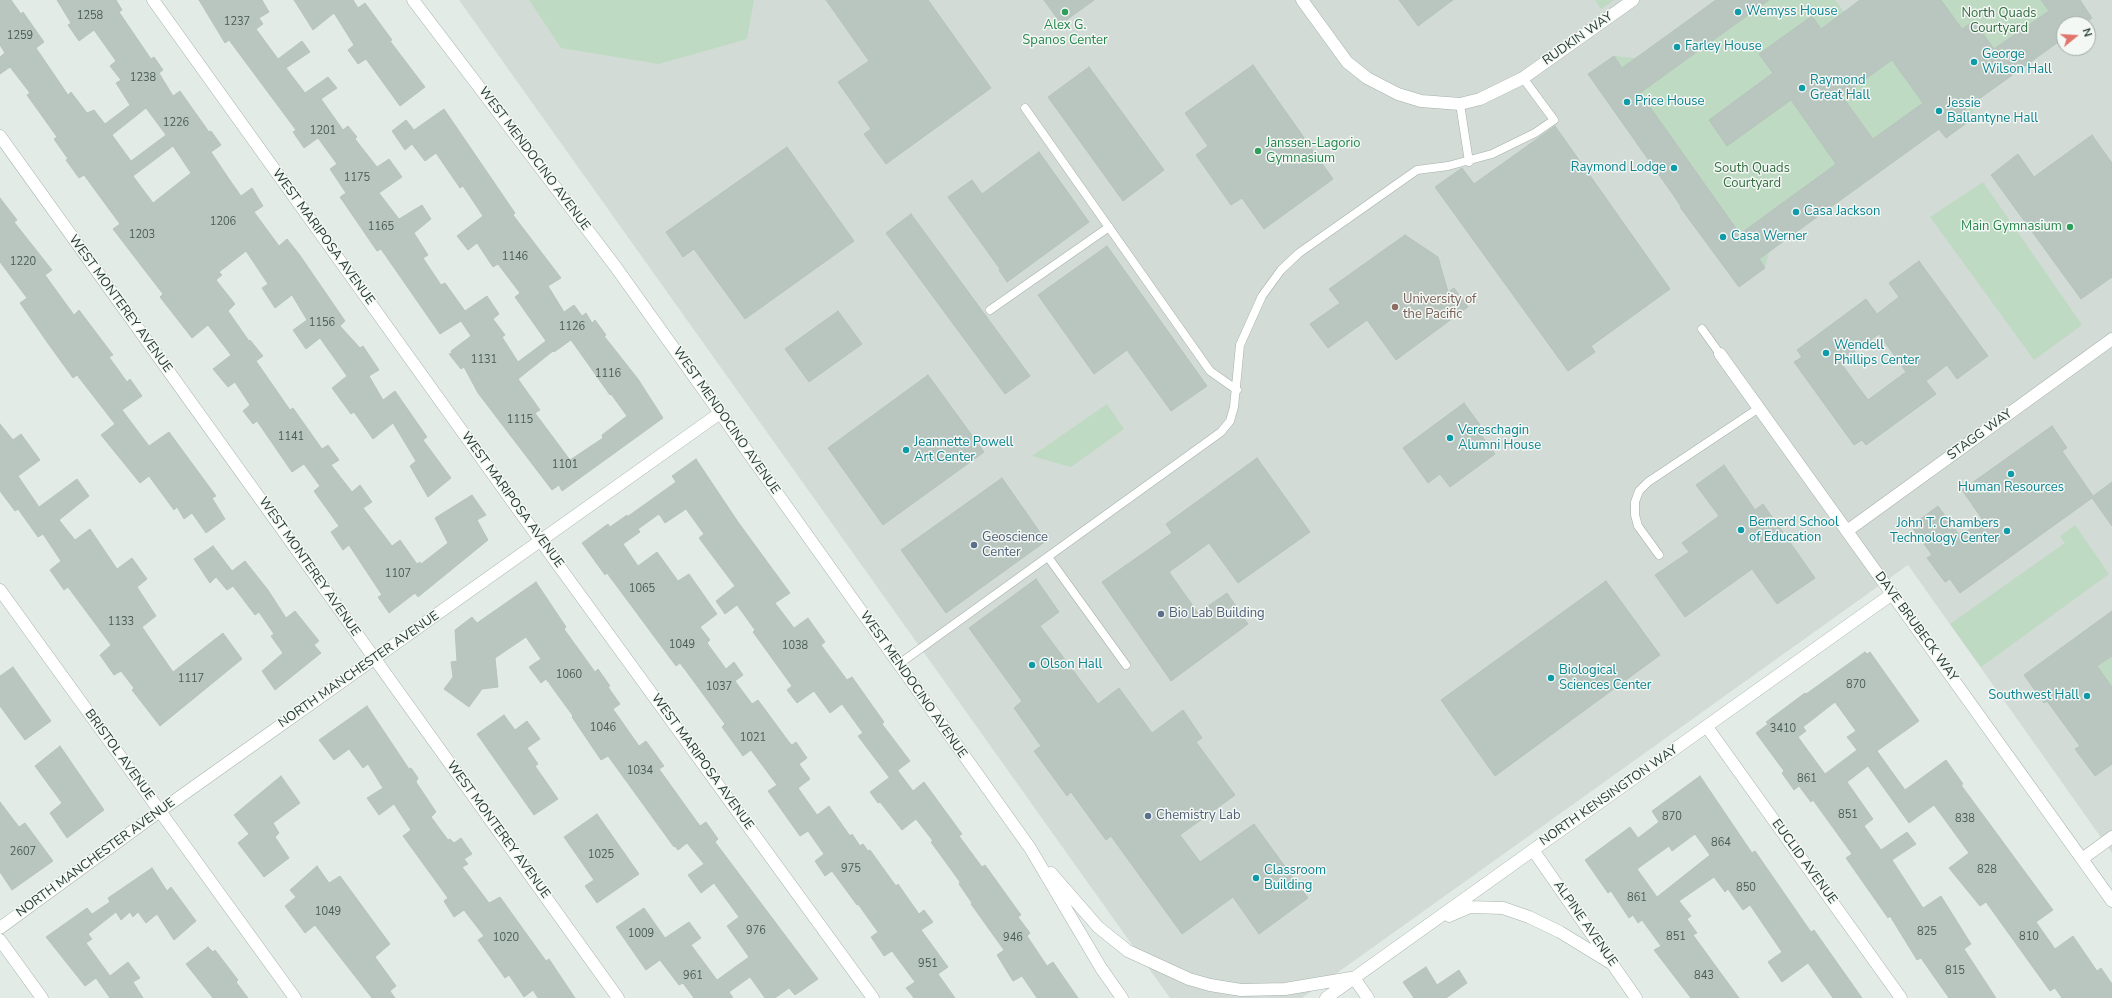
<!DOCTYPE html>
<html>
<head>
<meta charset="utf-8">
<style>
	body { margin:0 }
	#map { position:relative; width:2112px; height:998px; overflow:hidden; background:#e3ebe6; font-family:"Nunito Sans",sans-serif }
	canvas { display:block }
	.north { position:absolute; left:2056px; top:16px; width:40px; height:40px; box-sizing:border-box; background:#f3f8f5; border:1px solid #a1aca7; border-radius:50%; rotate:72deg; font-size:11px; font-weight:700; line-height:16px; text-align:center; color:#253a31 }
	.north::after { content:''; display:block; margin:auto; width:14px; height:18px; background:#e1756b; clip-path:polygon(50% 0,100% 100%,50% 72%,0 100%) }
</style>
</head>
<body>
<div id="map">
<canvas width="2112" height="998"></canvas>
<div class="north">N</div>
</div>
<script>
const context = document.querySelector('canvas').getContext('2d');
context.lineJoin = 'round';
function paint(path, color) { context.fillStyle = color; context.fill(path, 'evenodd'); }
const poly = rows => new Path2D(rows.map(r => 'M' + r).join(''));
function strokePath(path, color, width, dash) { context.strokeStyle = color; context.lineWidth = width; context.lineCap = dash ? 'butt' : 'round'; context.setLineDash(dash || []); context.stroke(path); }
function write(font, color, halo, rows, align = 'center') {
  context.font = font + ' "Nunito Sans",sans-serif'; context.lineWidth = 3; context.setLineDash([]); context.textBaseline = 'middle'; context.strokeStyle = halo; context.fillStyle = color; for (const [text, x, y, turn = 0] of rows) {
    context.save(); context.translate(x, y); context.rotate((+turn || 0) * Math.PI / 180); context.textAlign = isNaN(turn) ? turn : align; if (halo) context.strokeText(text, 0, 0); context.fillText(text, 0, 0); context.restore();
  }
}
paint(poly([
	[459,0,2112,0,2112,853,1908,565,1302,998,1170,998],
	[2064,24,2088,24,2088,48,2064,48]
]), '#d2dbd5');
paint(poly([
	[529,0,754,0,747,39,659,64,561,48],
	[1595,0,1614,0,1601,9],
	[1715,0,1835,0,1844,12,1821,29,1812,16,1759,54,1773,73,1709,120,1727,145,1791,100,1854,189,1823,173,1751,226,1769,252,1765,268,1706,188,1680,207,1670,189,1614,56,1635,58,1654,83,1719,36,1701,11],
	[1941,0,2041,0,2049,11,2009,39,2027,65,2013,75,1974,21,1936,48,1974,103,1972,119,1928,58,1903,76,1923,103,1891,163,1842,96,1952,16],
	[1983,182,2082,325,2034,360,1930,217],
	[1107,404,1124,429,1071,467,1032,456],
	[2075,525,2109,574,1981,667,1950,624,2065,543,2060,536],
	[2112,656,2112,687,2103,675,2077,693,2071,685]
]), '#bfdac2');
const building = poly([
	[0,0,11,0,21,14,23,12,44,42,36,48,68,95,71,92,87,113,94,110,105,124,130,105,116,83,121,80,110,66,116,61,94,30,79,41,68,25,71,23,57,0,116,0,122,10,119,12,151,59,154,57,163,70,159,73,173,96,180,91,209,132,211,131,221,145,211,152,229,179,241,196,252,188,263,206,254,212,279,246,287,239,299,254,345,321,340,326,360,348,363,346,379,370,369,376,383,400,395,391,427,437,423,440,451,478,428,497,410,466,416,461,393,423,373,439,354,412,351,414,332,388,347,376,320,338,306,349,293,330,307,320,292,295,275,308,262,288,268,284,246,251,219,272,222,275,216,280,235,304,228,311,249,341,250,340,263,356,256,361,290,410,293,408,322,449,328,445,339,460,331,465,352,492,360,485,372,502,363,508,392,546,400,540,417,564,420,562,421,564,448,543,435,518,472,495,486,515,477,520,488,540,418,597,415,593,389,613,378,597,382,595,349,545,343,550,331,532,339,526,314,491,320,486,304,464,292,472,257,421,253,424,243,411,250,405,235,382,228,387,213,369,231,355,208,325,192,338,160,297,163,294,113,229,120,224,84,175,79,178,66,160,68,159,54,139,57,137,27,95,30,93,10,67,0,74,0,57,5,53,0,45,0,0],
	[146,108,166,135,131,161,112,135,146,108],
	[173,146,191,173,153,203,133,176,173,146],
	[199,0,262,0,269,12,259,18,263,24,256,29,278,59,302,41,310,52,286,68,305,93,328,77,337,88,321,99,343,130,348,126,357,137,355,139,377,167,389,159,402,177,379,193,399,219,422,205,431,219,414,233,428,255,423,258,441,285,445,283,465,311,487,296,499,314,493,319,505,335,502,337,518,362,546,341,515,297,520,293,498,264,493,267,477,243,468,250,457,236,483,216,463,186,460,188,436,153,425,161,412,144,405,150,392,131,406,120,414,130,444,109,515,213,513,215,561,278,548,286,564,312,574,305,582,316,586,313,592,323,595,320,606,335,604,336,638,379,663,418,562,491,559,485,552,490,478,393,464,367,461,369,449,354,452,353,451,351,471,336,461,321,440,334,381,249,377,251,340,197,346,193,330,169,337,164,318,138,304,148,293,132,296,130,229,40,225,43,199,0],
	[571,340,610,395,611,394,627,416,602,435,603,438,570,460,535,413,540,410,518,379,553,351,554,352,571,340],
	[294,0,353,0,358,8,365,3,392,40,390,41,425,87,400,106,366,59,358,64,348,50,354,45,334,13,313,30,294,0],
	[826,0,928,0,991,88,886,164,864,134,871,129,838,82,869,61,826,0],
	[1044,0,1094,0,1061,24,1044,0],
	[1399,0,1453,0,1418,26,1399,0],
	[1716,0,1769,0,1640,93,1740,234,1836,164,1791,100,1727,146,1709,120,1773,73,1759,54,1812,16,1821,29,1860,0,1941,0,1962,29,1974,21,1994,49,2049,11,2041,0,2080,0,2092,18,2084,24,2064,24,2064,38,1965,109,1972,119,1946,138,1939,129,1842,199,1759,259,1765,268,1739,287,1680,207,1681,206,1588,74,1614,56,1622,68,1716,0],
	[1892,60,1923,103,1873,139,1842,96,1892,60],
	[1253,65,1333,179,1264,229,1242,198,1231,205,1196,155,1208,146,1185,113,1253,65],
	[1089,67,1164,170,1123,201,1048,97,1089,67],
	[1555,126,1670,289,1591,346,1595,352,1568,371,1435,187,1462,168,1474,184,1555,126],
	[2092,135,2112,163,2112,277,2081,299,1991,175,2018,154,2034,177,2092,135],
	[787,147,854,241,745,319,694,249,683,257,666,232,787,147],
	[1039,152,1089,222,1007,282,999,270,1000,269,948,197,972,180,982,194,1039,152],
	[0,198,17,220,14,222,52,270,45,275,74,315,79,310,113,355,109,357,127,382,130,379,142,396,122,410,149,446,169,432,216,496,212,498,225,519,206,533,192,513,184,519,177,507,174,510,149,476,140,483,101,435,115,424,77,375,73,378,47,342,20,303,27,298,0,262,0,198],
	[911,214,1030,376,1005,394,886,233,911,214],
	[1405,235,1438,257,1448,292,1454,288,1468,307,1396,360,1367,320,1328,348,1310,324,1340,303,1329,289,1405,235],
	[1107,246,1207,386,1171,411,1127,350,1094,374,1038,295,1107,246],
	[1919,261,1988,356,1957,379,1947,365,1926,381,1936,394,1866,445,1862,440,1854,445,1794,362,1802,357,1797,350,1866,299,1877,314,1899,297,1889,283,1919,261],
	[1879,334,1906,372,1868,400,1840,362,1879,334],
	[838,311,862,344,809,382,785,349,838,311],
	[928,375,984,452,883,525,828,448,928,375],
	[1464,403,1480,425,1476,428,1495,454,1450,487,1440,474,1428,483,1403,448,1464,403],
	[0,424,13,440,21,434,40,460,18,476,39,507,77,479,89,496,59,520,75,540,90,529,117,569,132,558,147,579,137,587,156,616,142,627,173,672,223,633,242,659,160,726,132,690,134,688,121,671,114,675,100,655,111,645,68,587,64,590,50,570,61,561,43,534,38,537,18,509,15,511,0,491,0,424],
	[2052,426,2067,448,2062,451,2093,496,2112,482,2112,526,2092,498,1960,593,1950,579,1945,582,1927,558,1932,555,1911,526,1938,506,1960,536,1983,520,1962,490,2052,426],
	[1257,458,1310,532,1238,583,1209,543,1169,572,1198,613,1227,593,1248,624,1171,681,1102,582,1172,533,1166,524,1257,458],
	[696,459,738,522,790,593,775,603,794,628,808,618,825,642,821,645,847,680,852,677,884,722,882,724,910,761,889,777,858,736,863,733,842,704,830,713,814,691,797,703,787,690,792,686,753,632,755,630,737,605,725,614,716,601,735,586,699,538,704,534,686,509,665,523,659,514,638,529,640,532,623,544,638,566,657,552,678,581,689,574,717,614,700,627,710,640,707,643,726,669,734,662,743,675,735,681,752,704,758,700,789,742,792,745,796,742,807,758,799,764,810,779,798,788,817,815,829,806,850,836,852,834,860,846,863,844,868,851,870,850,896,886,898,884,919,914,924,910,933,922,921,930,948,967,938,974,955,998,914,998,906,988,915,982,892,951,884,956,871,937,878,932,858,904,857,905,832,871,825,876,815,861,824,854,808,831,800,836,768,791,777,785,751,750,743,756,722,727,725,724,689,675,680,663,676,666,607,573,605,575,582,543,608,524,610,527,627,515,627,517,676,482,672,476,696,459],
	[1724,465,1755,510,1763,504,1815,578,1777,604,1752,569,1685,617,1655,575,1689,552,1682,543,1719,516,1696,485,1724,465],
	[1002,478,1046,541,946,613,901,550,1002,478],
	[213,546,232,571,245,561,268,590,286,618,295,611,319,641,314,645,321,653,275,690,262,671,283,653,271,636,274,634,259,612,255,615,233,586,227,590,216,577,210,583,194,559,213,546],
	[1036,579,1059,612,1040,626,1098,704,1119,688,1152,733,1183,710,1202,738,1196,742,1235,795,1180,835,1200,862,1254,824,1308,898,1259,934,1233,897,1182,934,1111,836,1106,840,1071,792,1067,796,1034,751,1041,746,1014,708,1022,701,969,628,1036,579],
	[1606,581,1660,655,1495,776,1441,700,1606,581],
	[536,582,566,627,564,629,595,672,598,669,610,686,608,687,620,704,613,709,639,746,646,741,664,766,659,769,700,826,706,822,718,839,715,842,818,979,795,995,789,988,775,998,765,998,750,977,729,992,733,998,694,998,683,983,679,985,660,960,646,970,616,927,644,908,665,938,689,922,701,938,691,945,717,980,749,957,727,926,739,917,714,883,701,893,688,875,704,864,687,843,678,850,675,846,674,847,608,756,601,760,572,717,573,716,549,683,552,681,548,682,546,679,541,683,529,667,541,659,526,637,495,658,498,687,482,689,469,707,444,689,453,677,451,662,457,661,455,630,472,617,477,623,536,582],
	[2112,611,2112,656,2097,666,2112,687,2112,764,2095,776,2075,749,2080,746,2047,701,2044,703,2024,675,2112,611],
	[1865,652,1867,654,1870,652,1919,721,1877,751,1905,790,1946,760,1963,784,1961,785,2053,910,2036,922,2055,949,2073,936,2097,971,2101,968,2112,984,2112,998,2062,998,2055,988,2050,991,1986,902,1980,906,1949,868,1969,853,1934,805,1909,823,1868,766,1847,782,1873,819,1864,826,1881,850,1907,832,1916,844,1892,860,1923,908,1941,896,1971,944,1964,949,1996,998,1949,998,1921,958,1917,960,1890,916,1888,918,1846,858,1852,854,1813,800,1811,802,1799,786,1794,790,1782,773,1784,771,1756,733,1768,724,1766,722,1805,693,1806,694,1865,652],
	[1835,702,1856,731,1847,737,1857,750,1825,774,1798,737,1806,731,1803,727,1835,702],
	[13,667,51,721,25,740,0,706,0,676,13,667],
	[367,706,409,769,411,768,418,778,416,782,436,812,431,817,448,840,450,839,454,843,461,838,472,854,464,859,468,864,462,867,489,903,500,897,546,961,549,959,575,998,538,998,533,990,524,997,509,975,505,978,478,940,484,936,464,910,454,917,444,901,448,898,403,836,411,830,394,804,379,815,367,798,383,788,368,764,363,768,349,749,334,760,319,740,367,706],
	[504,715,515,730,527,721,540,739,527,748,538,764,535,766,558,799,534,815,477,734,504,715],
	[60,746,104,810,67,838,50,813,62,803,35,766,60,746],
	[898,771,913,791,924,782,962,834,959,836,982,867,985,865,1021,915,1018,917,1030,933,1027,936,1047,966,1053,962,1078,998,1037,998,1022,976,1013,981,997,955,1004,950,971,904,972,903,959,884,960,882,931,842,933,841,916,819,902,830,880,802,878,803,870,792,898,771],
	[281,776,300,803,273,823,279,833,275,837,289,858,264,877,238,843,249,834,234,815,281,776],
	[1700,776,1752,853,1755,851,1811,932,1814,930,1862,998,1833,998,1808,963,1782,982,1768,962,1782,952,1750,905,1743,910,1728,889,1725,892,1714,877,1679,901,1691,916,1687,919,1697,933,1693,935,1739,998,1691,998,1654,950,1661,946,1642,920,1638,923,1633,915,1629,918,1611,891,1608,893,1585,860,1630,827,1638,838,1659,822,1652,811,1700,776],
	[1695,834,1710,855,1657,897,1637,869,1669,846,1672,851,1695,834],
	[0,802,19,827,25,823,53,861,12,890,0,872,0,802],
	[597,814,639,874,597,903,585,886,594,880,564,837,597,814],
	[317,866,329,883,340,876,390,944,375,957,396,986,390,991,395,998,372,998,315,925,305,933,285,906,296,897,290,890,317,866],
	[152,868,167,891,171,887,196,921,174,940,157,914,146,923,138,912,133,917,130,912,121,920,116,912,88,934,92,939,86,943,110,976,128,962,140,978,133,982,143,998,110,998,96,978,85,986,46,937,87,908,92,914,110,902,108,898,152,868],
	[208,947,213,952,215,950,238,980,236,982,248,998,213,998,186,964,208,947],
	[1426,967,1437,985,1459,970,1467,983,1446,998,1414,998,1403,982,1426,967]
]);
paint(building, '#b9c6bf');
strokePath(building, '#b6c4bc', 1);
const service = poly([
	[1460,104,1469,162],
	[1025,108,1210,371,1237,390],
	[990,310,1109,227],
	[1702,329,1720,354],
	[1659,555,1638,526,1635,515,1635,502,1639,491,1648,482,1759,408],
	[1048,557,1126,665],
	[899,664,1221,432,1230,421,1234,407,1240,345,1262,296,1281,270,1299,253,1417,170,1448,166,1492,154,1535,133,1554,120,1523,78]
]);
const minor = poly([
	[153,0,540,540,873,998],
	[1302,0,1347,62,1367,78,1398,94,1421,101,1460,104,1480,99,1523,78,1633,0],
	[0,136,618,998],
	[1720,354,2112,901],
	[1847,531,2112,339],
	[0,590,295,998],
	[1707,727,1901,998],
	[1533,850,1892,594],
	[2082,859,2112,837],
	[0,928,160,811,720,413],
	[0,940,42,998],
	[1354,978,1368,998]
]);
const tertiary = poly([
	[413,0,615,266,720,413,1030,848,1101,968,1122,998],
	[1051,873,1098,927,1128,951,1189,979,1210,985,1241,990,1285,989,1351,978],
	[1449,916,1470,907,1503,908,1529,917,1560,932,1609,962],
	[1326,998,1533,850,1636,998]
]);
strokePath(service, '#a6b2ac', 9);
strokePath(minor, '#a6b2ac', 13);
strokePath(tertiary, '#a6b2ac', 13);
strokePath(service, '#fff', 8);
strokePath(minor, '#fff', 12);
strokePath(tertiary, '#fff', 12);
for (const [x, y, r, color] of [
	[1065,12,4,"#2e9e5b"],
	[1738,12,4,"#0f9aa8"],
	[1677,47,4,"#0f9aa8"],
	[1974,62,4,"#0f9aa8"],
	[1802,88,4,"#0f9aa8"],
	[1627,102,4,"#0f9aa8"],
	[1939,111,4,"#0f9aa8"],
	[1258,151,4,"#2e9e5b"],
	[1674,168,4,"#0f9aa8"],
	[1796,212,4,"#0f9aa8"],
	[2070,227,4,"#2e9e5b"],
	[1723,237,4,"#0f9aa8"],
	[1395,307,4,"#8d6e63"],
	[1826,353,4,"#0f9aa8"],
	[1450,438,4,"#0f9aa8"],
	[906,450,4,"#0f9aa8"],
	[2011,474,4,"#0f9aa8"],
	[1741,530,4,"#0f9aa8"],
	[2007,531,4,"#0f9aa8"],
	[974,545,4,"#5c6f8a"],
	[1161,614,4,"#5c6f8a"],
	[1032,665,4,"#0f9aa8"],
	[1551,678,4,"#0f9aa8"],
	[2087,696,4,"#0f9aa8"],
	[1148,816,4,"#5c6f8a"],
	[1256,878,4,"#0f9aa8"]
]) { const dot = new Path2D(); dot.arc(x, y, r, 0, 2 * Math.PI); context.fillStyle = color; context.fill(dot); strokePath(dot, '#f3f8f5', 1.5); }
write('11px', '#4a5d54', null, [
	["1258",90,16],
	["1237",237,22],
	["1259",20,36],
	["1238",143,78],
	["1226",176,123],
	["1201",323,131],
	["1175",357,178],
	["1206",223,222],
	["1165",381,227],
	["1203",142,235],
	["1146",515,257],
	["1220",23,262],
	["1156",322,323],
	["1126",572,327],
	["1131",484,360],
	["1116",608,374],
	["1115",520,420],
	["1141",291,437],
	["1101",565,465],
	["1107",398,574],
	["1065",642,589],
	["1133",121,622],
	["1049",682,645],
	["1038",795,646],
	["1060",569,675],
	["1117",191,679],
	["870",1856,685],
	["1037",719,687],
	["1046",603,728],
	["3410",1783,729],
	["1021",753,738],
	["1034",640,771],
	["861",1807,779],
	["851",1848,815],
	["870",1672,817],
	["838",1965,819],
	["864",1721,843],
	["2607",23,852],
	["1025",601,855],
	["975",851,869],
	["828",1987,870],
	["850",1746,888],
	["861",1637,898],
	["1049",328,912],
	["976",756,931],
	["825",1927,932],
	["1009",641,934],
	["851",1676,937],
	["810",2029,937],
	["1020",506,938],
	["946",1013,938],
	["951",928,964],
	["815",1955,971],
	["961",693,976],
	["843",1704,976]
]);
write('13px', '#0d838f', '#f3f8f5', [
	["Wemyss House",1746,12],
	["Farley House",1685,47],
	["George",1982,55],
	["Wilson Hall",1982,70],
	["Raymond",1810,81],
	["Great Hall",1810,96],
	["Price House",1635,102],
	["Jessie",1947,104],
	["Ballantyne Hall",1947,119],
	["Raymond Lodge",1666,168,"right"],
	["Casa Jackson",1804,212],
	["Casa Werner",1731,237],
	["Wendell",1834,346],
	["Phillips Center",1834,361],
	["Vereschagin",1458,431],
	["Alumni House",1458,446],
	["Jeannette Powell",914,443],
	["Art Center",914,458],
	["Human Resources",2011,488,"center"],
	["Bernerd School",1749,523],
	["of Education",1749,538],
	["John T. Chambers",1999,524,"right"],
	["Technology Center",1999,539,"right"],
	["Olson Hall",1040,665],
	["Biological",1559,671],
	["Sciences Center",1559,686],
	["Southwest Hall",2079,696,"right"],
	["Classroom",1264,871],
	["Building",1264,886]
], 'left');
write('13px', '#346c41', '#f3f8f5', [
	["North Quads",1999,14],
	["Courtyard",1999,29],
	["South Quads",1752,169],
	["Courtyard",1752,184]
]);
write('13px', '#27864d', '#f3f8f5', [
	["Alex G.",1065,26],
	["Spanos Center",1065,41],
	["Janssen-Lagorio",1266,144,"left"],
	["Gymnasium",1266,159,"left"],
	["Main Gymnasium",2062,227,"right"]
]);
write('13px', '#253a31', '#f3f8f5', [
	["RUDKIN WAY",1578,39,-35],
	["WEST MENDOCINO AVENUE",534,159,53],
	["WEST MARIPOSA AVENUE",323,237,54],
	["WEST MONTEREY AVENUE",120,304,54],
	["WEST MENDOCINO AVENUE",726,421,55],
	["STAGG WAY",1980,435,-36],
	["WEST MARIPOSA AVENUE",512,500,54],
	["WEST MONTEREY AVENUE",309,567,55],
	["DAVE BRUBECK WAY",1916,627,54],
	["NORTH MANCHESTER AVENUE",359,670,-35],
	["WEST MENDOCINO AVENUE",913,685,55],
	["BRISTOL AVENUE",119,755,54],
	["WEST MARIPOSA AVENUE",702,762,54],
	["NORTH KENSINGTON WAY",1609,796,-35],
	["WEST MONTEREY AVENUE",498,830,54],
	["NORTH MANCHESTER AVENUE",96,858,-36],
	["EUCLID AVENUE",1804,862,54],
	["ALPINE AVENUE",1585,924,55]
]);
write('13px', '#785e54', '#f3f8f5', [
	["University of",1403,300],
	["the Pacific",1403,315]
], 'left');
write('13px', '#4e5e75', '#f3f8f5', [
	["Geoscience",982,538],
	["Center",982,553],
	["Bio Lab Building",1169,614],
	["Chemistry Lab",1156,816]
], 'left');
</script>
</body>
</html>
